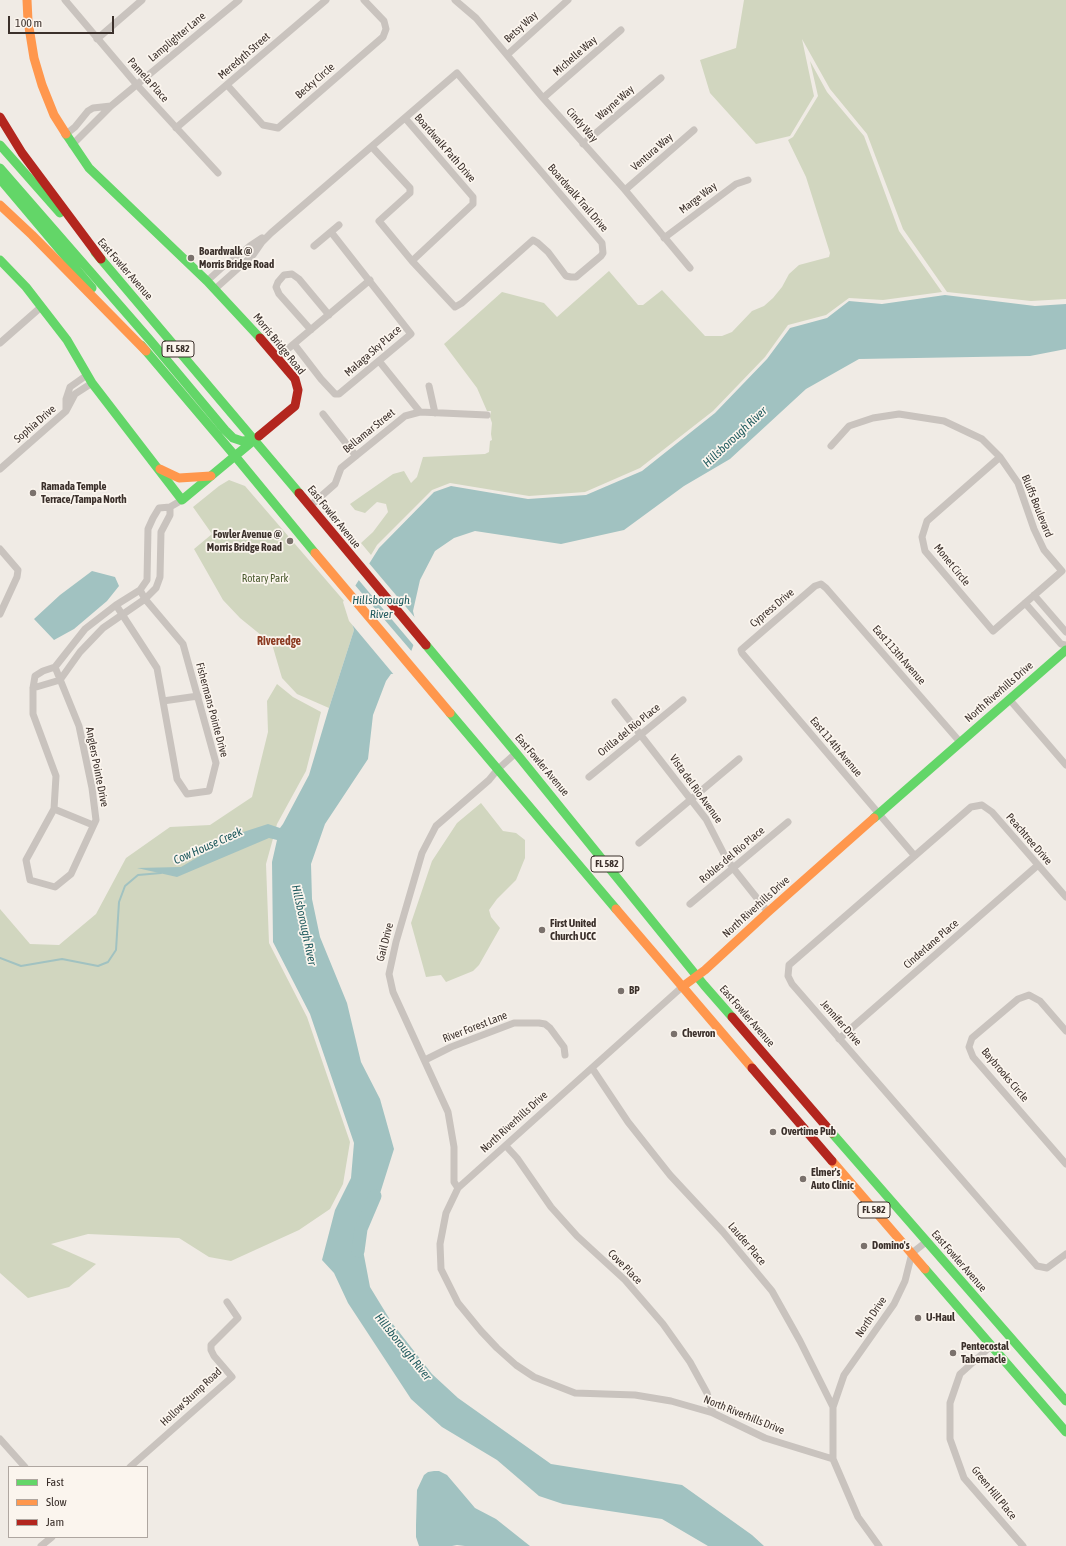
<!DOCTYPE html>
<html>
<head>
<meta charset="utf-8">
<style>
	body { margin:0 }
	#map { position:relative; width:1066px; height:1546px; overflow:hidden; background:#f0ebe5; font-family:"Asap Condensed",sans-serif }
	canvas { display:block }
	.legend { position:absolute; left:8px; top:1466px; width:140px; height:72px; box-sizing:border-box; background:#fbf5ee; border:1px solid #aea6a0; margin:0; padding:5px 7px; list-style:none; font-size:12px; color:#3b302b }
	.legend li { display:flex; align-items:center; gap:8px; height:20px }
	.legend b { width:20px; border:1px solid #aea6a0 }
	.scale { position:absolute; left:8px; top:16px; width:106px; height:18px; box-sizing:border-box; border:2px solid #3b302b; border-top:0; padding-left:5px; font-size:12px; line-height:14px; white-space:nowrap; color:#3b302b; -webkit-text-stroke:3px #fbf5ee; paint-order:stroke }
</style>
</head>
<body>
<div id="map">
<canvas width="1066" height="1546"></canvas>
<ul class="legend">
<li><b style="height:5px;background:#63d668"></b>Fast</li>
<li><b style="height:5px;background:#ff974d"></b>Slow</li>
<li><b style="height:5px;background:#b3261e"></b>Jam</li>
</ul>
<div class="scale">100 m</div>
</div>
<script>
const context = document.querySelector('canvas').getContext('2d');
context.lineJoin = 'round';
function paint(path, color) { context.fillStyle = color; context.fill(path, 'evenodd'); }
const poly = rows => new Path2D(rows.map(r => 'M' + r).join(''));
function strokePath(path, color, width, dash) { context.strokeStyle = color; context.lineWidth = width; context.lineCap = dash ? 'butt' : 'round'; context.setLineDash(dash || []); context.stroke(path); }
function write(font, color, halo, rows, align = 'center') {
  context.font = font + ' "Asap Condensed",sans-serif'; context.lineWidth = 3.5; context.setLineDash([]); context.textBaseline = 'middle'; context.strokeStyle = halo; context.fillStyle = color; for (const [text, x, y, turn = 0] of rows) {
    context.save(); context.translate(x, y); context.rotate((+turn || 0) * Math.PI / 180); context.textAlign = isNaN(turn) ? turn : align; if (halo) context.strokeText(text, 0, 0); context.fillText(text, 0, 0); context.restore();
  }
}
paint(poly([
	[744,0,1066,0,1066,299,1031,301,947,292,903,229,867,134,830,89,802,39,814,96,790,136,756,144,710,93,700,60,736,48],
	[810,61,827,92,864,136,899,231,942,292,883,300,849,298,826,315,788,325,765,357,713,411,640,468,585,492,529,496,450,483,432,490,377,545,371,555,361,543,373,532,388,512,386,504,377,502,365,513,355,510,350,504,393,474,404,471,411,483,417,477,423,457,485,454,489,452,490,441,492,440,491,434,492,423,490,417,491,411,487,411,477,388,444,344,502,292,544,303,557,317,609,271,638,305,643,305,662,290,705,336,722,336,732,332,752,311,764,306,773,298,782,287,789,274,799,265,829,257,830,253,806,177,788,140,793,137,818,96],
	[229,480,245,486,345,602,354,630,329,708,297,694,282,678,272,644,240,618,223,600,194,549,212,534,193,507,219,486],
	[277,684,293,697,321,712,306,771,277,824,266,864,269,943,307,1017,350,1142,343,1184,330,1209,299,1230,231,1261,209,1257,179,1238,88,1234,51,1244,96,1264,69,1287,28,1298,0,1273,0,909,30,944,59,945,96,914,126,858,170,827,210,825,252,797,268,732,267,701],
	[481,803,503,831,516,833,525,840,525,858,516,880,497,899,489,910,491,917,500,928,479,965,473,971,446,982,441,975,426,977,411,923,432,861,457,823]
]), '#d1d6bf');
paint(poly([
	[945,295,1035,306,1066,304,1066,349,1030,356,859,359,806,389,730,459,684,486,624,530,561,544,475,531,454,538,435,551,420,580,413,611,418,633,403,673,391,674,386,681,373,715,368,759,325,824,311,864,312,899,320,937,347,1003,361,1062,380,1099,394,1149,377,1203,358,1224,370,1287,392,1323,432,1374,458,1398,551,1464,682,1485,752,1535,764,1546,708,1546,662,1519,563,1504,539,1496,497,1460,442,1427,411,1399,348,1303,334,1273,322,1260,335,1210,351,1178,354,1143,310,1014,273,942,272,862,277,840,269,838,177,877,137,868,181,867,237,834,268,824,280,828,283,824,309,775,329,708,354,630,345,602,379,548,434,492,451,486,528,499,586,495,642,471,715,413,767,359,790,328,827,318,849,301,882,304],
	[92,571,115,577,119,586,107,601,74,629,54,640,34,619,60,595],
	[434,1471,439,1471,447,1475,475,1508,496,1519,530,1546,465,1546,457,1545,452,1546,419,1546,416,1537,416,1525,417,1490,424,1475,428,1472]
]), '#a1c2c1');
paint(poly([
	[368,562,417,620,420,633,415,647,357,578],
	[354,584,413,653,404,675,395,676,349,621,343,602]
]), '#f0ebe5');
strokePath(poly([
	[0,958,21,966,62,959,98,966,108,962,116,950,119,902,125,886,138,875,161,873]
]), '#a1c2c1', 2);
strokePath(poly([
	[358,1251,361,1229,375,1196]
]), '#a1c2c1', 13);
strokePath(poly([
	[65,0,137,85,218,173],
	[455,0,476,18,543,98,625,190,690,268],
	[97,39,142,0],
	[507,55,568,0],
	[228,86,263,125,278,128,383,37,386,29,384,21,364,0],
	[543,98,621,30],
	[405,118,473,197,473,204,412,261],
	[176,128,326,0],
	[65,135,75,127,88,111,93,108,111,106],
	[583,144,661,78],
	[72,145,111,106,239,0],
	[625,190,694,130],
	[664,238,736,184,748,180],
	[314,246,339,225],
	[207,281,227,263,235,259,250,246,262,238],
	[215,289,253,255,262,242,271,233,457,73,602,243,603,253,601,256,576,277,571,277,566,276,548,252,538,243,533,240,462,303,455,307,412,261,379,221,410,193,410,188,372,147],
	[311,330,279,294,276,287,278,282,284,275,292,274,299,279,329,315],
	[0,343,41,307],
	[294,344,321,379,335,394,339,394,411,334,331,232],
	[277,358,370,280],
	[379,361,420,412],
	[429,386,435,413],
	[66,409,66,399,70,387,87,375],
	[323,414,356,456],
	[831,446,849,426,873,418,899,414,944,421,982,439,1000,457,1018,483,1034,529,1044,550,1062,571,993,631,925,551,922,537,927,521,1000,457],
	[0,469,66,411,75,394,92,383],
	[310,506,335,484,341,468,405,416,420,412,487,415],
	[0,549,18,570,17,577,0,614],
	[1034,595,1066,632],
	[1025,603,1061,644,1066,645],
	[116,605,157,668,177,779,187,794,209,791,216,763,183,644,145,599,140,590],
	[55,667,79,726,92,788,96,820,71,874,55,887,30,880,26,860,54,809,56,776,33,714,33,688,35,676,43,671,55,667,85,629,116,605,140,590,147,580,148,529,153,518,159,508,170,507,182,500],
	[60,680,80,652,103,628,145,599,156,588,160,577,161,532,170,515,170,507],
	[33,688,60,680],
	[1009,699,1066,765],
	[163,701,198,696],
	[615,702,706,819,725,856,733,868,768,912],
	[589,777,683,700],
	[54,809,93,825],
	[639,843,739,759],
	[914,855,742,653,741,650,815,586,821,584,826,588,960,742],
	[1066,897,992,812,982,805,971,807,789,965,788,976,792,984,1037,1266,1047,1268,1066,1254],
	[690,904,788,822],
	[682,987,458,1188,446,1213,440,1244,441,1269,458,1303,481,1331,497,1348,516,1365,534,1377,575,1393,635,1395,671,1401,713,1413,765,1438,833,1459,858,1517,879,1546],
	[1066,1031,1040,1001,1029,995,1018,999,972,1038,969,1047,973,1057,1066,1164],
	[839,1039,1038,865],
	[425,1060,451,1047,514,1023,539,1023,545,1024,550,1028,564,1047,565,1055],
	[592,1068,628,1122,670,1175,723,1232,772,1291,800,1341,833,1407,833,1459],
	[506,1146,517,1158,551,1207,577,1236,625,1280,663,1324,690,1362,707,1393,713,1413],
	[458,1188,454,1182,454,1147,448,1112,393,992,389,974,396,942,422,853,436,826,489,780,498,769,516,753],
	[991,1346,960,1374,950,1403,950,1439,964,1478,1023,1546],
	[833,1407,844,1375,894,1304,905,1281,912,1253,926,1242],
	[0,1439,25,1467],
	[130,1467,232,1377,214,1356,211,1350,211,1345,238,1318,227,1302],
	[41,1546,52,1537]
]), '#c9c3be', 7);
strokePath(poly([
	[66,134,89,168,207,281,260,338],
	[0,145,60,213],
	[0,168,149,339,225,430,233,438,242,441,254,440],
	[0,179,92,288],
	[95,252,299,493],
	[0,260,26,287,67,340,92,383,182,500,259,436],
	[141,345,235,456,315,553],
	[426,645,516,753,704,985,732,1017],
	[450,713,616,909],
	[874,818,1066,650],
	[832,1133,1066,1401],
	[925,1269,1066,1432]
]), '#63d668', 9);
strokePath(poly([
	[27,0,28,21,34,58,42,85,54,115,66,134],
	[0,205,32,235,146,351],
	[160,469,179,478,211,476],
	[315,553,450,713],
	[616,909,752,1068],
	[682,987,705,970,768,912,874,818],
	[832,1161,925,1269]
]), '#ff974d', 9);
strokePath(poly([
	[0,117,22,153,101,259],
	[259,436,295,406,298,390,295,379,260,338],
	[299,493,426,645],
	[732,1017,832,1133],
	[752,1068,832,1161]
]), '#b3261e', 9);
for (const [x, y, r, color] of [
	[191,258,4,"#7a716c"],
	[33,493,4,"#7a716c"],
	[290,541,4,"#7a716c"],
	[542,930,4,"#7a716c"],
	[621,991,4,"#7a716c"],
	[674,1034,4,"#7a716c"],
	[773,1132,4,"#7a716c"],
	[803,1179,4,"#7a716c"],
	[864,1246,4,"#7a716c"],
	[918,1318,4,"#7a716c"],
	[953,1353,4,"#7a716c"]
]) { const dot = new Path2D(); dot.arc(x, y, r, 0, 2 * Math.PI); context.fillStyle = color; context.fill(dot); strokePath(dot, '#fbf5ee', 1.5); }
for (const [x, y, w] of [
	[178,349,32],
	[607,864,32],
	[874,1210,32]
]) { const box = new Path2D(); box.roundRect(x - w / 2, y - 8, w, 16, 3); context.fillStyle = '#fbf5ee'; context.fill(box); strokePath(box, '#3b302b', 1); }
write('bold 10px', '#3b302b', null, [
	["FL 582",178,349],
	["FL 582",607,864],
	["FL 582",874,1210]
]);
write('11px', '#3b302b', '#fbf5ee', [
	["Betsy Way",521,27,-42],
	["Lamplighter Lane",177,37,-40],
	["Meredyth Street",244,56,-41],
	["Michelle Way",575,56,-41],
	["Pamela Place",148,80,48],
	["Becky Circle",315,81,-41],
	["Wayne Way",615,103,-41],
	["Cindy Way",582,125,49],
	["Boardwalk Path Drive",445,148,49],
	["Ventura Way",652,152,-41],
	["Boardwalk Trail Drive",578,198,49],
	["Marge Way",698,198,-37],
	["East Fowler Avenue",125,269,49],
	["Morris Bridge Road",279,344,51],
	["Malaga Sky PLace",373,351,-41],
	["Sophia Drive",35,424,-41],
	["Bellamar Street",369,431,-39],
	["Bluffs Boulevard",1037,506,68],
	["East Fowler Avenue",334,517,51],
	["Monet Circle",952,565,51],
	["Cypress Drive",772,608,-40],
	["East 113th Avenue",899,655,49],
	["North Riverhills Drive",999,692,-41],
	["Fishermans Pointe Drive",212,710,75],
	["Orilla del Rio Place",629,730,-39],
	["East 114th Avenue",836,747,50],
	["East Fowler Avenue",542,765,50],
	["Anglers Pointe Drive",97,767,79],
	["Vista del Rio Avenue",696,789,54],
	["Peachtree Drive",1029,839,49],
	["Robles del Rio Place",732,855,-40],
	["North Riverhills Drive",756,907,-42],
	["Gail Drive",385,942,-76],
	["Cinderlane Place",931,944,-41],
	["East Fowler Avenue",747,1016,49],
	["Jennifer Drive",841,1023,49],
	["River Forest Lane",475,1027,-21],
	["Baybrooks Circle",1005,1075,50],
	["North Riverhills Drive",514,1122,-42],
	["Lauder Place",747,1244,50],
	["East Fowler Avenue",959,1261,49],
	["Cove Place",625,1267,45],
	["North Drive",871,1317,-56],
	["Hollow Stump Road",191,1397,-43],
	["North Riverhills Drive",744,1415,22],
	["Green Hill Place",994,1493,51]
]);
write('bold 11px', '#3b302b', '#fbf5ee', [
	["Boardwalk @",199,252],
	["Morris Bridge Road",199,265],
	["Ramada Temple",41,487],
	["Terrace/Tampa North",41,500],
	["Fowler Avenue @",282,535,"right"],
	["Morris Bridge Road",282,548,"right"],
	["First United",550,924],
	["Church UCC",550,937],
	["BP",629,991],
	["Chevron",682,1034],
	["Overtime Pub",781,1132],
	["Elmer's",811,1173],
	["Auto Clinic",811,1186],
	["Domino's",872,1246],
	["U-Haul",926,1318],
	["Pentecostal",961,1347],
	["Tabernacle",961,1360]
], 'left');
write('11px', '#4a5a2e', '#fbf5ee', [
	["Rotary Park",265,579]
]);
write('italic 12px', '#1f5a5e', '#fbf5ee', [
	["Hillsborough River",735,437,-43],
	["Hillsborough",381,600],
	["River",381,614],
	["Cow House Creek",208,846,-24],
	["Hillsborough River",304,925,78],
	["Hillsborough River",403,1347,51]
]);
write('bold 12px', '#8c3b22', '#fbf5ee', [
	["Riveredge",279,641]
]);
</script>
</body>
</html>
